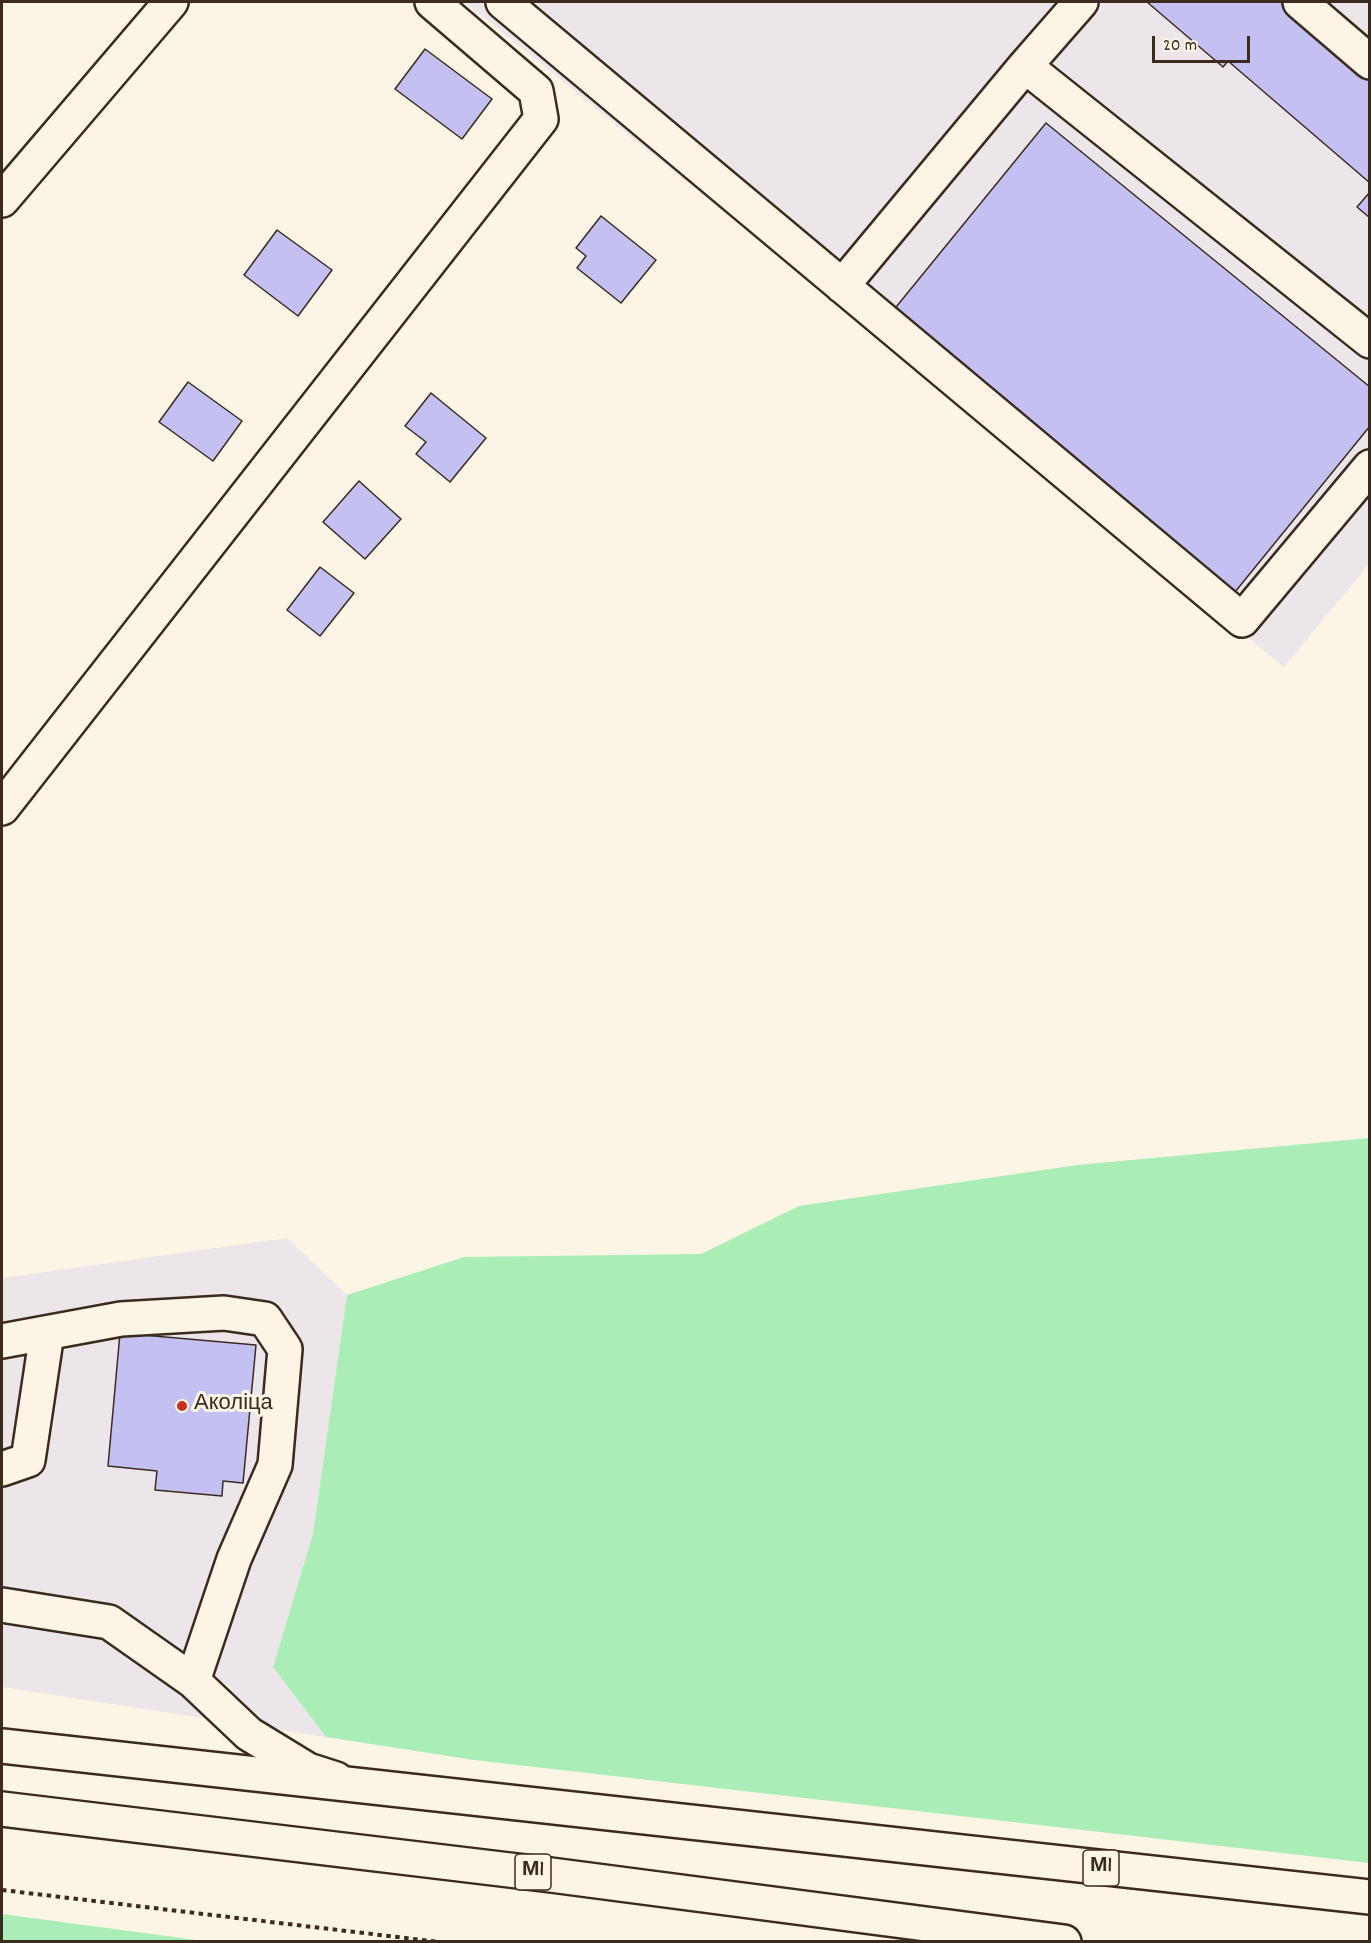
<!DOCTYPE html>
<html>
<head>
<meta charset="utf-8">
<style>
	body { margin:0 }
	#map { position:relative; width:1371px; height:1943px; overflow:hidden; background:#fcf5e5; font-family:Dekko,sans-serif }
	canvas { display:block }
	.frame { position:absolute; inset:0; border:3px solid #3b2a1e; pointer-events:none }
	.scale { position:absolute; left:1152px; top:36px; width:98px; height:27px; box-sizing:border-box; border:3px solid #3b2a1e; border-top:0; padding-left:8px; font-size:18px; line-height:21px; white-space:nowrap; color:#3b2a1e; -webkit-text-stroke:4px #fcf5e5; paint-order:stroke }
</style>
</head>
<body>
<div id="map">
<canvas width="1371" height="1943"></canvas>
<div class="frame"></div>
<div class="scale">20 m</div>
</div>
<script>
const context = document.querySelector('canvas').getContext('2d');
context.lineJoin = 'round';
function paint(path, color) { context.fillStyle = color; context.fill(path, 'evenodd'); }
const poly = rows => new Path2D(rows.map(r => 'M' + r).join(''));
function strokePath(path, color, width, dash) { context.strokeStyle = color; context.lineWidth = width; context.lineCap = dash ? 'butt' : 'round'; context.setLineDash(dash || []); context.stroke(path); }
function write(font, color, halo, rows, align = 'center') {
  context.font = font + ' Dekko,sans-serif'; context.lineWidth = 6; context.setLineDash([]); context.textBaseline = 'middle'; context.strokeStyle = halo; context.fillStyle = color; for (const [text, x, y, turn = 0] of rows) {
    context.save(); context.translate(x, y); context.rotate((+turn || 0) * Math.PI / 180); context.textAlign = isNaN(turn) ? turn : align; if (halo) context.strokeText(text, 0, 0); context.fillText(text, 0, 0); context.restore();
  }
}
paint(poly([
	[465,2,1369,2,1369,564,1284,667],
	[287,1238,347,1295,313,1534,273,1667,326,1737,2,1687,2,1278]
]), '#ece5e9');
paint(poly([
	[1369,1138,1369,1863,474,1760,326,1737,273,1667,313,1534,347,1295,464,1257,701,1254,799,1206,1077,1165],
	[2,1914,204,1941,2,1941]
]), '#aaedb7');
const building = poly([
	[1147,2,1285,2,1370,74,1370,183,1228,61,1223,67,1147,2],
	[425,49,492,99,462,139,395,89,425,49],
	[1046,123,1370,387,1370,426,1235,592,892,312,1046,123],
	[1370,192,1370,218,1357,207,1370,192],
	[601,216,656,260,621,303,577,268,586,256,576,248,601,216],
	[277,230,332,270,298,316,244,275,277,230],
	[188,382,242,421,213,461,159,422,188,382],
	[431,393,486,438,450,482,416,454,426,442,405,426,431,393],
	[359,481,401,519,365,559,323,522,359,481],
	[320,567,354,593,320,636,287,610,320,567],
	[120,1333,256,1345,243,1483,223,1481,222,1496,155,1490,157,1471,108,1466,120,1333]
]);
paint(building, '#c5c0f2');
strokePath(building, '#3b2a1e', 1.5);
const minor = poly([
	[503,2,1242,620,1370,467],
	[1300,2,1370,62],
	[1025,66,1081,2],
	[2,200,171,2],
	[842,286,1025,66,1370,341],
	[2,808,541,119,536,91,432,2],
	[2,1341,121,1319,224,1313,265,1319,285,1349,275,1465,234,1559,193,1681],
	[2,1469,28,1460,47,1333],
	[2,1605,109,1622,193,1681,249,1734,308,1770,336,1779]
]);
const highway = poly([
	[2,1746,1370,1897],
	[2,1809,551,1875,1064,1942]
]);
strokePath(minor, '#3b2a1e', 38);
strokePath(highway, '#3b2a1e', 38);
strokePath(poly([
	[2,1890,439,1942]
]), '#3b2a1e', 4, [4.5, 4.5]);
strokePath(minor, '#fcf5e5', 33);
strokePath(highway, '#fcf5e5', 33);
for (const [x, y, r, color] of [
	[182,1406,6,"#c8321e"]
]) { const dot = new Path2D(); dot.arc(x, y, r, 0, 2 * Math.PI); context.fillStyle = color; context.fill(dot); strokePath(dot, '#fcf5e5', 2); }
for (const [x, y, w] of [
	[1101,1868,36],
	[533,1872,36]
]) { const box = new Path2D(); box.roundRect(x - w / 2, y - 18, w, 36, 4.5); context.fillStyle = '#fcf5e5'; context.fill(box); strokePath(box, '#3b2a1e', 1.5); }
write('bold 21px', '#3b2a1e', null, [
	["М1",1101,1868],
	["М1",533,1872]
]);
write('22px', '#3b2a1e', '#fcf5e5', [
	["Аколіца",194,1406]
], 'left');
</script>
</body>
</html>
